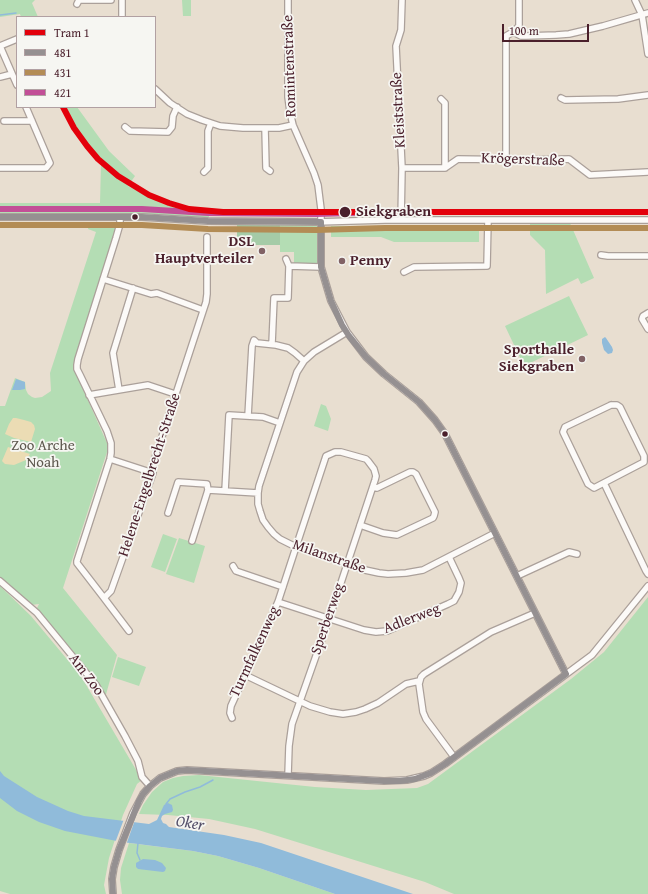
<!DOCTYPE html>
<html>
<head>
<meta charset="utf-8">
<style>
	body { margin:0 }
	#map { position:relative; width:648px; height:894px; overflow:hidden; background:#e8ded0; font-family:"Gentium Book Plus",serif }
	canvas { display:block }
	.legend { position:absolute; left:16px; top:16px; width:140px; height:92px; box-sizing:border-box; background:#f6f6f2; border:1px solid #b1a0a2; margin:0; padding:5px 7px; list-style:none; font-size:12px; color:#4a1f2b }
	.legend li { display:flex; align-items:center; gap:8px; height:20px }
	.legend b { width:20px; border:1px solid #b1a0a2 }
	.scale { position:absolute; left:502px; top:24px; width:87px; height:18px; box-sizing:border-box; border:2px solid #4a1f2b; border-top:0; padding-left:5px; font-size:12px; line-height:14px; white-space:nowrap; color:#4a1f2b; -webkit-text-stroke:3px #f6f6f2; paint-order:stroke }
</style>
</head>
<body>
<div id="map">
<canvas width="648" height="894"></canvas>
<ul class="legend">
<li><b style="height:5px;background:#e3000b"></b>Tram 1</li>
<li><b style="height:5px;background:#959091"></b>481</li>
<li><b style="height:5px;background:#b38c55"></b>431</li>
<li><b style="height:5px;background:#c24f97"></b>421</li>
</ul>
<div class="scale">100 m</div>
</div>
<script>
const context = document.querySelector('canvas').getContext('2d');
context.lineJoin = 'round';
function paint(path, color) { context.fillStyle = color; context.fill(path, 'evenodd'); }
const poly = rows => new Path2D(rows.map(r => 'M' + r).join(''));
function strokePath(path, color, width, dash) { context.strokeStyle = color; context.lineWidth = width; context.lineCap = dash ? 'butt' : 'round'; context.setLineDash(dash || []); context.stroke(path); }
function write(font, color, halo, rows, align = 'center') {
  context.font = font + ' "Gentium Book Plus",serif'; context.lineWidth = 3.5; context.setLineDash([]); context.textBaseline = 'middle'; context.strokeStyle = halo; context.fillStyle = color; for (const [text, x, y, turn = 0] of rows) {
    context.save(); context.translate(x, y); context.rotate((+turn || 0) * Math.PI / 180); context.textAlign = isNaN(turn) ? turn : align; if (halo) context.strokeText(text, 0, 0); context.fillText(text, 0, 0); context.restore();
  }
}
paint(poly([
	[0,0,35,0,32,3,38,17,21,17,20,14,0,17],
	[182,0,191,0,191,16,183,16],
	[61,107,77,107,109,151,135,176,128,186,163,204,196,213,209,213,209,220,122,220,0,216,0,203,100,203,101,164,85,146,72,127],
	[89,223,116,225,116,228,75,360,75,371,107,443,108,449,63,588,117,655,105,698,89,671,37,608,39,604,31,605,0,577,0,406,5,406,15,378,25,382,26,390,28,394,32,397,35,398,42,397,51,391,50,373,96,232,88,229],
	[530,223,570,223,594,278,581,284,578,278,546,294,545,250,530,235],
	[280,224,318,224,319,264,294,264,294,252,280,252],
	[331,226,479,227,479,242,394,242,381,237,331,237],
	[569,296,588,335,524,366,505,326],
	[321,404,326,406,331,419,328,431,314,426],
	[163,534,177,539,165,572,151,567],
	[179,538,205,546,194,583,166,574],
	[0,586,31,616,76,670,85,683,142,780,137,784,123,815,109,858,104,885,106,894,10,894,0,891],
	[648,597,648,894,454,894,425,882,255,829,209,819,168,815,139,814,143,805,152,792,163,782,173,778,183,776,199,775,315,787,366,790,417,788,428,784,571,679,604,652],
	[118,657,146,667,139,686,112,677],
	[129,843,193,851,218,856,259,868,335,894,122,894,120,880,121,868]
]), '#b4ddb4');
paint(poly([
	[237,224,280,224,280,245,237,245]
]), '#a5cba7');
paint(poly([
	[13,418,16,418,24,420,31,422,34,425,35,429,31,442,14,438,5,434,9,424],
	[8,447,30,454,26,460,14,465,5,464,2,461]
]), '#ebdcb4');
paint(poly([
	[605,337,606,338,612,347,613,350,612,353,608,354,604,350,602,343,602,339],
	[16,379,25,382,25,389,20,390,12,390],
	[0,771,4,776,37,797,68,811,84,816,149,824,157,820,164,805,168,803,172,805,173,810,172,812,165,814,162,816,161,819,163,823,166,824,169,827,224,835,261,843,413,894,335,894,259,868,218,856,193,851,122,842,65,831,39,822,17,811,0,798],
	[143,859,155,860,162,863,166,868,165,871,163,872,138,869,136,867,136,863]
]), '#90bbda');
paint(poly([
	[124,819,135,820,126,845,115,843]
]), '#e8ded0');
strokePath(poly([
	[0,15,16,13],
	[166,804,170,799,185,792,200,787,213,780],
	[138,843,137,853,140,860]
]), '#90bbda', 1.5);
const minor = poly([
	[122,0,122,17],
	[288,0,288,97,290,112,293,125,314,173,318,185,321,209,321,267,331,301,347,332,366,357,384,374,419,402,435,420,445,434,566,674],
	[635,0,642,15,648,54],
	[77,4,79,0,111,0],
	[513,32,519,26,519,0],
	[0,46,17,85],
	[0,46,17,39],
	[0,77,12,74],
	[155,89,170,103,187,114,202,120,220,126,243,128,279,128,293,125],
	[561,98,565,100,618,99,648,95],
	[441,99,445,103,445,168],
	[4,121,32,121],
	[125,127,130,131,168,132,172,127,173,116,177,107],
	[265,128,266,168,270,171],
	[506,160,506,36,513,32,521,36,526,36,556,35,569,34,603,26,648,13],
	[0,168,46,168,50,163,26,107],
	[402,168,445,168,458,159,528,160,569,159,590,175,648,172],
	[204,172,208,168,208,131,211,123],
	[0,217,142,217,208,221,316,222,385,220,648,220],
	[401,220,402,168,396,46,401,30,402,0],
	[601,255,608,256,648,256],
	[286,259,289,266,321,267],
	[404,272,414,267,487,266,488,220],
	[103,279,151,294,157,293,203,310],
	[648,313,643,316,642,319,648,329],
	[347,332,314,352,304,361,297,372,259,486,258,493,258,504,260,511,263,520,268,527,274,534,280,539,296,547,365,570,379,573,388,574,406,573,423,570,495,533],
	[272,344,274,298,288,298,289,266],
	[119,390,113,353,133,288],
	[89,395,148,385,175,394],
	[611,405,617,405,620,407,644,456,644,462,594,488,588,484,563,432,565,427,611,405],
	[248,416,252,346,254,340,257,343,276,345,288,348,295,353,304,361],
	[110,459,153,473],
	[604,483,646,571,648,574],
	[225,491,229,415,263,417,280,423],
	[168,513,178,482,207,484,208,490,258,493],
	[360,525,383,533,397,535,433,518,434,516,435,512,416,474,413,472,410,472,377,488,373,487],
	[192,541,208,490],
	[233,566,236,571,283,587],
	[517,576,569,552,577,554],
	[0,581,37,613,96,685,125,736,138,761,142,777,150,786],
	[104,598,77,563,77,561,110,459,111,453,111,443,107,431,80,375,77,369,77,365,78,359,116,238,120,224,120,217],
	[278,602,364,630,376,632,387,631,448,604,454,601,459,592,461,583,459,578,449,557],
	[129,631,104,598,111,591,153,473,152,467,206,302,207,294,207,237],
	[245,675,310,706,330,712,343,714,356,712,365,709,378,703,406,684,419,681],
	[232,718,230,713,231,706,278,602,296,547,326,456,335,452,341,452,366,459,368,461,374,469,376,476,375,480,329,619,292,724,289,746,288,775],
	[454,757,426,719,423,712,419,684,421,677,424,674,491,632,535,613],
	[113,894,112,879,114,867,119,850,133,813,143,794,150,786,160,778,177,771,187,770,384,781,407,780,424,776,431,773,445,764,592,655,648,586]
]);
strokePath(minor, '#aba09a', 8);
strokePath(minor, '#fcfaf8', 5.5);
strokePath(poly([
	[0,217,142,217,208,221,321,222],
	[321,222,321,267,331,301,342,325,349,336,366,357,384,374,419,402,435,420,445,434,566,674],
	[113,894,112,879,114,867,119,850,139,801,143,794,150,786,160,778,177,771,187,770,384,781,400,781,415,779,431,773,445,764,566,674]
]), '#959091', 6);
strokePath(poly([
	[0,225,142,225,208,229,316,230,385,228,648,228]
]), '#b38c55', 6);
strokePath(poly([
	[0,209,142,209,208,213,316,214,385,212,648,212]
]), '#c24f97', 6);
strokePath(poly([
	[63,107,74,128,87,146,98,159,118,176,149,195,169,203,189,209,223,212,648,212]
]), '#e3000b', 6);
for (const [x, y, r, color] of [
	[345,212,6,"#4a1f2b"],
	[135,217,3.5,"#4a1f2b"],
	[262,251,4,"#816265"],
	[342,261,4,"#816265"],
	[582,359,4,"#816265"],
	[445,434,3.5,"#4a1f2b"]
]) { const dot = new Path2D(); dot.arc(x, y, r, 0, 2 * Math.PI); context.fillStyle = color; context.fill(dot); strokePath(dot, '#f6f6f2', 1.5); }
write('15px', '#4a1f2b', '#f6f6f2', [
	["Romintenstraße",290,66,-92],
	["Kleiststraße",399,110,-93],
	["Krögerstraße",523,160,2],
	["Helene-Engelbrecht-Straße",150,475,-72],
	["Milanstraße",329,557,19],
	["Sperberweg",328,619,-71],
	["Adlerweg",412,619,-21],
	["Turmfalkenweg",255,652,-65],
	["Am Zoo",86,675,53]
]);
write('bold 15px', '#4a1f2b', '#f6f6f2', [
	["Siekgraben",356,212]
], 'left');
write('bold 15px', '#4a1f2b', '#f6f6f2', [
	["DSL",254,242],
	["Hauptverteiler",254,259],
	["Penny",350,261,"left"],
	["Sporthalle",574,350],
	["Siekgraben",574,367]
], 'right');
write('15px', '#5d584e', '#f6f6f2', [
	["Zoo Arche",43,446],
	["Noah",43,463]
]);
write('italic 16px', '#55506a', '#f6f6f2', [
	["Oker",190,824,9]
]);
</script>
</body>
</html>
